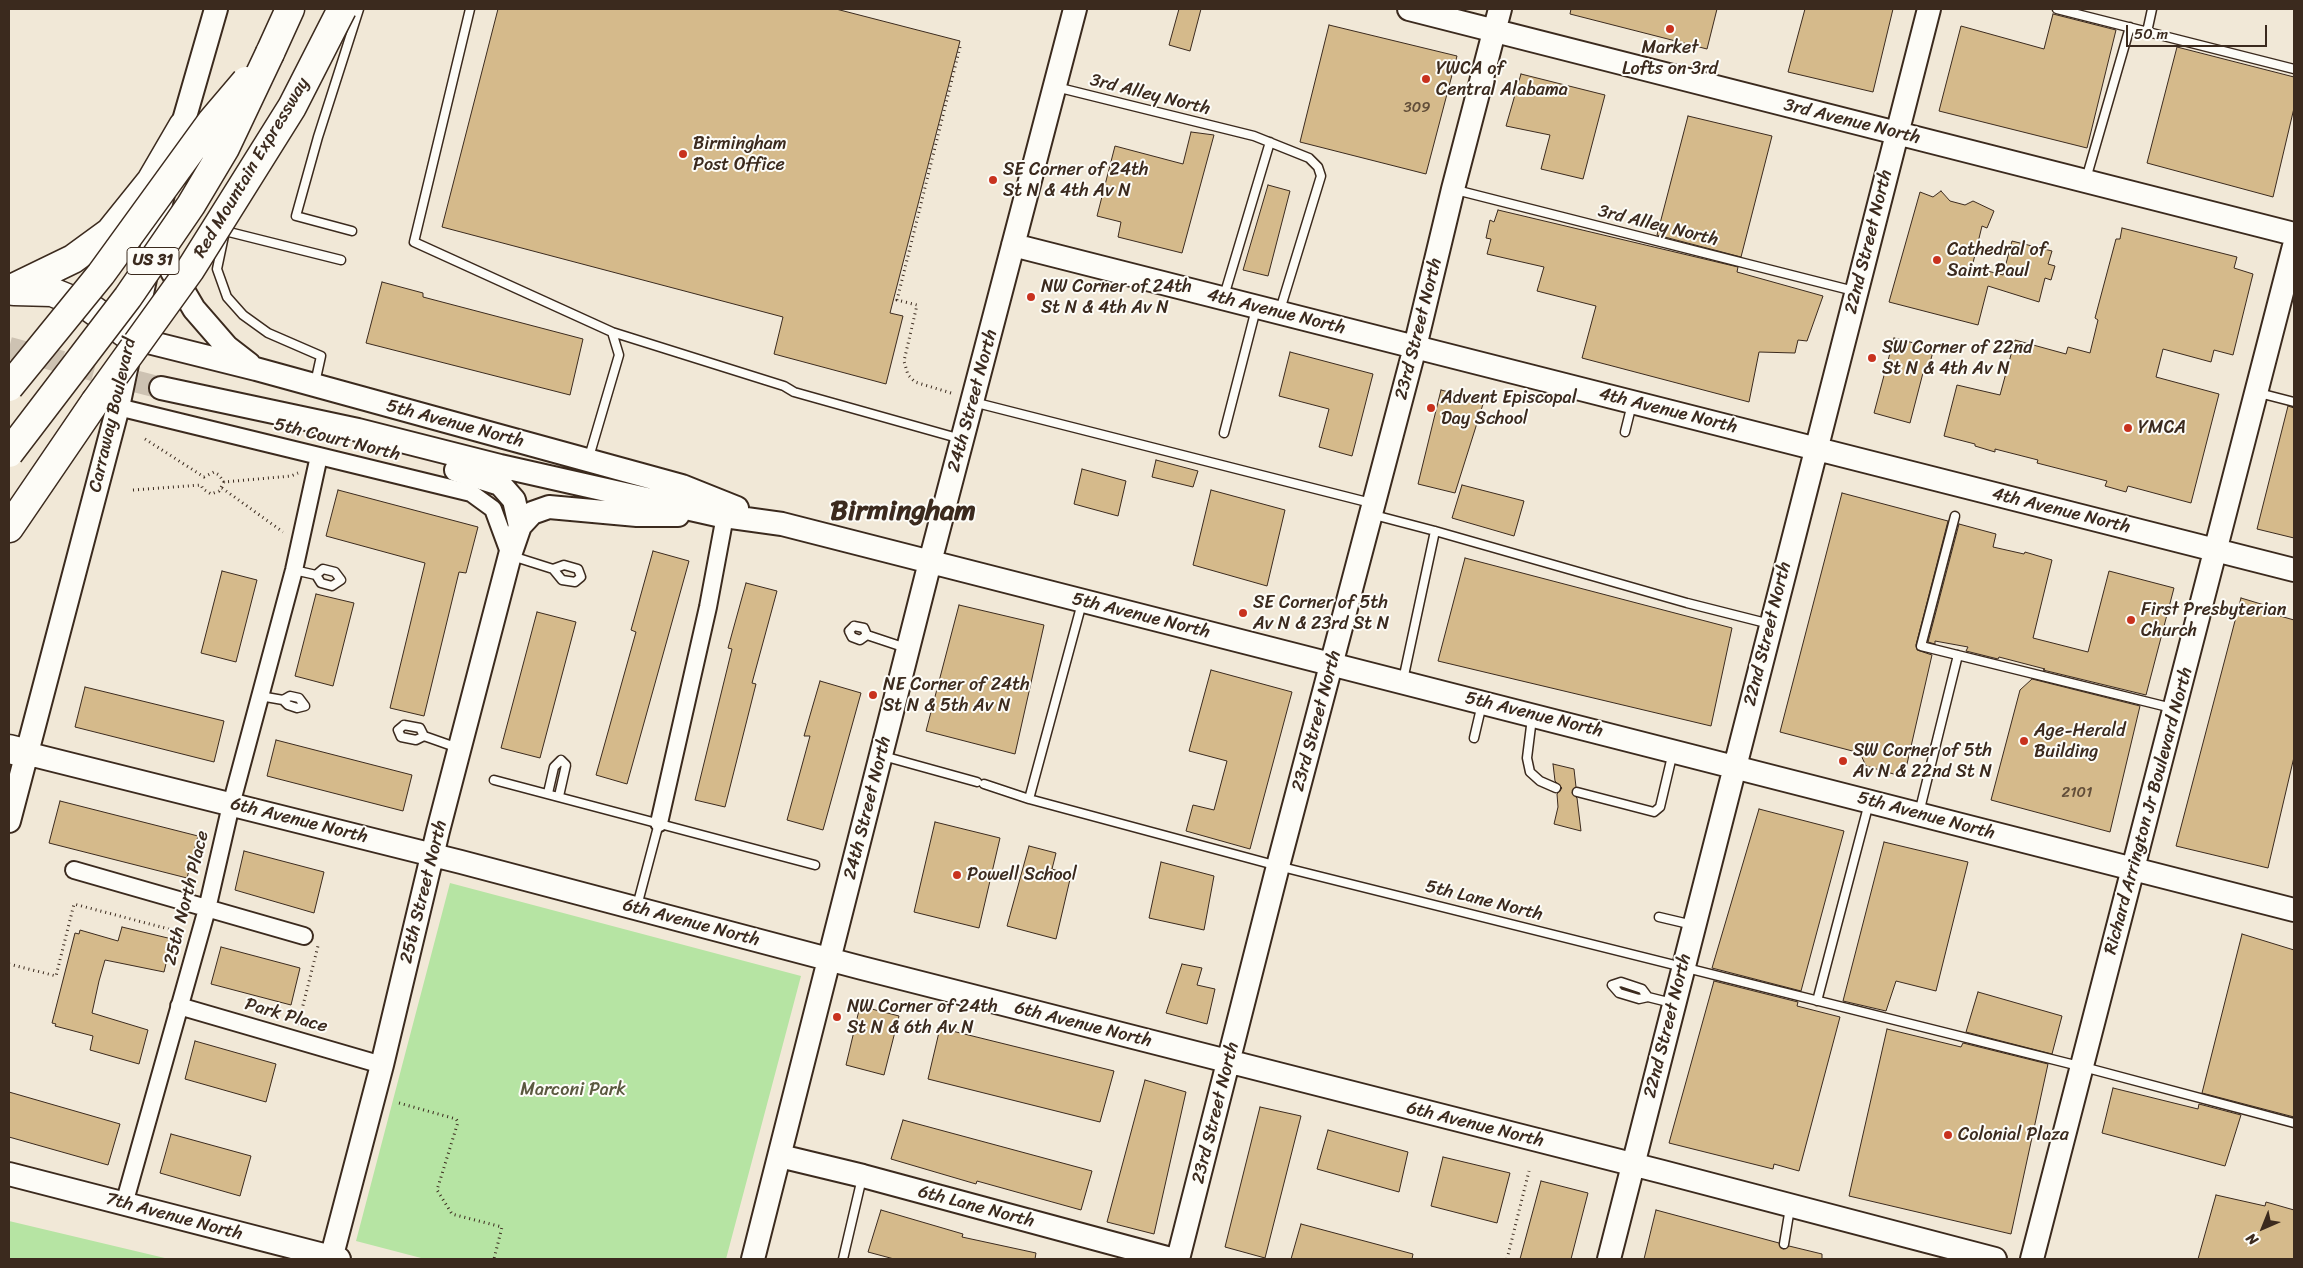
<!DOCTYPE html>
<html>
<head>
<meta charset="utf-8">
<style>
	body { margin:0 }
	#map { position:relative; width:2303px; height:1268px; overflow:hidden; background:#f1e8d7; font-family:Sriracha,sans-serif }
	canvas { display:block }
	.frame { position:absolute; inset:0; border:10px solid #3b2a1e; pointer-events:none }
	.north { position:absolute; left:2238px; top:1203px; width:50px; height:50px; -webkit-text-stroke:4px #fdfcf7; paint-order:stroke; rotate:224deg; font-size:14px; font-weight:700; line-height:20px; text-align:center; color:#3b2a1e }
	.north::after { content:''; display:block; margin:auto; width:18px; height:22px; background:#3b2a1e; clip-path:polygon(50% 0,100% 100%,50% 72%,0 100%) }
	.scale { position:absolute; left:2126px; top:25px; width:141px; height:22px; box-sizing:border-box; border:2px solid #3b2a1e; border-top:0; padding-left:6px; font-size:15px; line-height:18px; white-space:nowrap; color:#3b2a1e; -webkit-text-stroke:4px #fdfcf7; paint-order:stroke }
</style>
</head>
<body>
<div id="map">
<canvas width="2303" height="1268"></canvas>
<div class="frame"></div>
<div class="north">N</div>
<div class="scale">50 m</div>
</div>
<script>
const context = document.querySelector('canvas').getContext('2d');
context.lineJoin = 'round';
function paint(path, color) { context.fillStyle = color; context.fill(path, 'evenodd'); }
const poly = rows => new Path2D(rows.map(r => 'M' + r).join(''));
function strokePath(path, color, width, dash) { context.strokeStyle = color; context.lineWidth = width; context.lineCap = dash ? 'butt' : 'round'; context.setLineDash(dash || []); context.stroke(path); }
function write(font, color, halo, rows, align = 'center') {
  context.font = font + ' Sriracha,sans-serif'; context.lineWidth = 4; context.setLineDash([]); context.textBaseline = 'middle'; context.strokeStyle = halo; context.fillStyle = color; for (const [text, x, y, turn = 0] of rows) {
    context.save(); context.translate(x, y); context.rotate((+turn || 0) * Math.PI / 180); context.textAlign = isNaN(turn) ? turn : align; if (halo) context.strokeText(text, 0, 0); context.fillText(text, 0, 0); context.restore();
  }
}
paint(poly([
	[450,883,801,976,726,1259,425,1259,356,1241],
	[9,1221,169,1259,9,1259]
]), '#b6e4a3');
const building = poly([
	[498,9,836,9,960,41,890,313,903,316,886,384,774,354,783,317,442,227,498,9],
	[1179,9,1201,9,1190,51,1169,45,1179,9],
	[1571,9,1717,9,1707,49,1570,14,1571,9],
	[1805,9,1893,9,1873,92,1788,72,1805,9],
	[2053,14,2116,30,2087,148,1939,111,1961,26,2044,49,2053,14],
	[1329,25,1457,56,1426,174,1300,142,1329,25],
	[2177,47,2294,77,2294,108,2273,197,2147,163,2177,47],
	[1521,74,1605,95,1583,179,1541,169,1550,135,1506,126,1521,74],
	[1688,116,1772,136,1741,257,1657,235,1688,116],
	[1191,132,1214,135,1182,253,1118,237,1121,222,1097,216,1115,146,1183,164,1191,132],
	[1268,185,1290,191,1268,276,1243,270,1268,185],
	[1941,191,1950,201,1965,205,1973,201,1994,211,1987,228,1982,226,1972,267,2003,275,2012,241,2052,251,2048,264,2055,266,2051,280,2045,278,2039,302,1988,286,1978,325,1889,302,1920,192,1933,197,1941,191],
	[1498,210,1738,267,1737,272,1823,296,1807,341,1798,340,1795,353,1759,352,1749,402,1582,358,1596,306,1537,291,1544,267,1487,254,1491,239,1486,238,1490,220,1494,222,1498,210],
	[2122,228,2237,257,2234,268,2253,274,2233,355,2214,350,2211,362,2163,349,2156,377,2219,394,2191,503,2128,486,2126,492,2105,486,2107,481,2037,463,2038,460,1995,449,1995,452,1975,446,1975,444,1944,436,1957,385,2000,395,2015,340,2066,354,2068,347,2090,353,2098,320,2095,318,2116,239,2120,239,2122,228],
	[382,282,423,293,423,297,583,339,570,395,366,343,382,282],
	[1894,338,1934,348,1928,370,1924,369,1910,423,1874,413,1894,338],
	[1290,352,1373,374,1352,456,1319,447,1329,409,1279,396,1290,352],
	[1441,390,1484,401,1455,493,1418,484,1441,390],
	[2288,406,2294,408,2294,538,2257,529,2288,406],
	[1156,460,1198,471,1193,487,1152,477,1156,460],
	[1082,469,1126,481,1118,516,1074,504,1082,469],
	[1462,485,1524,501,1514,536,1452,518,1462,485],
	[338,490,478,527,466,573,459,572,424,716,390,708,425,563,326,536,338,490],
	[1211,490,1285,510,1267,586,1193,565,1211,490],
	[1842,493,1948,521,1916,645,1917,650,1932,655,1904,777,1866,766,1860,753,1780,732,1842,493],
	[1959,524,1996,534,1993,547,2024,554,2025,552,2052,560,2033,638,2088,652,2109,571,2174,588,2146,695,2043,670,2045,669,1999,657,1998,659,1966,651,1968,647,1935,641,1935,644,1928,642,1959,524],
	[653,551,689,561,627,784,596,775,636,632,631,630,653,551],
	[1465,558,1732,628,1711,726,1438,661,1465,558],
	[222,571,257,580,236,662,201,653,222,571],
	[746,583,777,591,752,683,756,684,725,807,695,800,732,649,728,648,746,583],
	[316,594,354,603,333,686,295,676,316,594],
	[2241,598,2281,610,2280,616,2294,620,2294,757,2268,868,2176,846,2241,598],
	[959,605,1044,625,1015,754,926,731,959,605],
	[537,612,576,622,540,758,501,748,537,612],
	[1211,670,1292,692,1250,849,1186,831,1193,805,1214,810,1227,761,1189,751,1211,670],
	[2032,679,2140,706,2110,832,1991,800,2020,690,2032,679],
	[820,681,861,693,823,830,787,820,810,736,804,736,820,681],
	[85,687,224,721,214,762,75,727,85,687],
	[276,740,412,775,403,811,267,776,276,740],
	[1553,764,1574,769,1576,787,1572,793,1577,798,1581,831,1554,824,1558,807,1557,794,1562,788,1555,781,1553,764],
	[60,801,198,836,187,878,49,843,60,801],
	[1759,809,1844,831,1801,991,1712,968,1759,809],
	[935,822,1000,838,979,928,914,912,935,822],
	[1884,842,1968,862,1936,991,1896,981,1886,1011,1843,1001,1884,842],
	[1029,846,1056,853,1052,869,1071,875,1056,939,1007,926,1029,846],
	[244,851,324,872,314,913,235,890,244,851],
	[1161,862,1214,876,1204,930,1149,918,1161,862],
	[122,927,172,939,164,972,105,960,99,981,92,1013,148,1030,139,1064,90,1050,93,1036,55,1026,56,1024,52,1023,75,933,79,934,80,930,118,941,122,927],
	[2242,934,2294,950,2294,1117,2202,1093,2242,934],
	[221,947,300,968,291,1005,211,984,221,947],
	[1182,964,1202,968,1197,985,1215,989,1207,1024,1166,1013,1182,964],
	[1714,981,1798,1002,1797,1006,1840,1017,1799,1171,1774,1164,1773,1169,1669,1143,1714,981],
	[1978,992,2062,1016,2052,1054,1966,1032,1978,992],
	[860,1006,899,1016,884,1075,846,1065,860,1006],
	[940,1028,1114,1071,1100,1122,928,1079,940,1028],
	[1887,1029,1961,1047,1963,1043,2048,1064,2011,1234,1849,1196,1887,1029],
	[195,1041,276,1064,266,1102,185,1079,195,1041],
	[1145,1080,1186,1092,1154,1234,1107,1222,1145,1080],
	[2113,1088,2198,1109,2199,1104,2241,1115,2225,1166,2102,1133,2113,1088],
	[9,1092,120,1124,108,1165,9,1137,9,1092],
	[1260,1107,1301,1116,1265,1258,1225,1247,1260,1107],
	[903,1120,1092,1171,1081,1210,977,1181,976,1184,891,1159,903,1120],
	[1328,1130,1408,1152,1399,1192,1317,1169,1328,1130],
	[171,1134,251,1156,240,1196,160,1173,171,1134],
	[1443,1157,1510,1173,1497,1223,1431,1206,1443,1157],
	[1541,1181,1588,1193,1571,1259,1520,1259,1541,1181],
	[2216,1195,2265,1206,2266,1202,2294,1210,2294,1259,2198,1259,2216,1195],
	[881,1210,963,1234,962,1237,1036,1253,1035,1259,894,1259,868,1252,881,1210],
	[1656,1210,1779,1243,1783,1249,1789,1246,1822,1254,1822,1259,1644,1259,1656,1210],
	[1301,1224,1413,1254,1412,1259,1291,1259,1301,1224]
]);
paint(building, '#d5ba8b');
strokePath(building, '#3b2a1e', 1);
strokePath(poly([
	[9,348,161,388]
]), '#cdc2b2', 22, [22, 11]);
const lane = poly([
	[470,9,414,242,612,332,619,355,589,457],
	[2057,9,2294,69],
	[2147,32,2152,9],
	[1056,87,1254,136,1309,158,1318,167,1321,176,1280,310],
	[2086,179,2130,27],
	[1456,190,1854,291],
	[352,231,296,216,318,137,359,9],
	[1224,296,1270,142],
	[612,332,784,386,794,392,961,439],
	[315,383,321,356,268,333,243,315,227,297,217,269,225,231,341,260],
	[2259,393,2294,402],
	[973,402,1371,503],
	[1625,432,1632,404],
	[1224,433,1256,309],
	[1374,515,1435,531],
	[1955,516,1921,646,2172,708],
	[512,556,553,569,562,580,575,582,581,577,578,569,564,565,553,569],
	[294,570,316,575,321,583,332,586,341,580,335,572,323,569,316,575],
	[1082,603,1029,799,1278,866,2091,1069,2294,1123],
	[854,626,864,628,867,635,860,640,852,637,849,631,854,626],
	[867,635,906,648],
	[1403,680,1435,531,1687,603,1770,624],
	[260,696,283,700,288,705,297,708,305,706,299,698,290,696,283,700],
	[1532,718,1527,758,1530,772,1540,781,1556,788],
	[404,725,420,728,424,736,416,740,401,737,398,730,404,725],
	[424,736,458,748],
	[1474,738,1482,704],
	[883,756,977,782],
	[494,780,815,865],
	[984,784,1029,799],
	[1577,792,1654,812,1660,807,1673,752],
	[548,793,554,767,561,760,566,765,559,796],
	[1919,813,1958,655],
	[637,906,659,823],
	[1659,917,1693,925],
	[1648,997,1642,989,1621,982,1612,985,1619,993,1639,999,1648,997,1672,1003],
	[1817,1001,1869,803],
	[1784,1244,1790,1208],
	[843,1259,862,1178]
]);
const street = poly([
	[118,407,471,493,493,509,510,555],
	[659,823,708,607,725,516],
	[74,870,304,936],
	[179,1006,382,1065],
	[124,1204,207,909,231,805,294,570,319,456]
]);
const secondary = poly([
	[1409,9,2294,234],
	[178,141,216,9],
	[159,235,167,263,194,309,227,347,249,364],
	[1013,245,2294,570],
	[132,338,256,369,682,486,737,508],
	[161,388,358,430,500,466,717,515,782,524,2294,910],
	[456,470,500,484,514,500,520,526],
	[25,753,461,862,862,968,1663,1172,1995,1259],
	[9,821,118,407,164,189],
	[780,1156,863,1176,1171,1259],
	[9,1174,339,1259],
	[331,1259,382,1065,438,831,510,555,520,526,532,513,549,507,637,515,678,515],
	[753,1259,930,562,1075,9],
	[1178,1259,1278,866,1415,347,1453,189,1500,9],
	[1609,1259,1929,9],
	[2032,1259,2294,246]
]);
const highway = poly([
	[270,53,290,9],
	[9,290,73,259,110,232,151,181,183,126],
	[14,291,52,292,89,307,132,338],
	[9,528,95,402],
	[9,749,25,753]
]);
strokePath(lane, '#3b2a1e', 11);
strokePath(street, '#3b2a1e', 20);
strokePath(secondary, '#3b2a1e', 26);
strokePath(highway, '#3b2a1e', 31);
strokePath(poly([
	[951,393,915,382,908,375,904,361,917,305,897,300,960,47],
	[145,439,204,477,214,472,219,475,224,482],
	[222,488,283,532],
	[133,490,201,485,203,489,211,494,219,491,224,482,291,476,298,473],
	[9,964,56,976,74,904,180,932],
	[298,1025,318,946],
	[399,1103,456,1119,458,1122,437,1190,452,1214,502,1227,494,1259],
	[1507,1259,1529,1171]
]), '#3b2a1e', 3, [1, 4]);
strokePath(lane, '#fdfcf7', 8);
strokePath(street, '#fdfcf7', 16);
strokePath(secondary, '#fdfcf7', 22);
strokePath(highway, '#fdfcf7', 28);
const highwayBridge = poly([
	[9,387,101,274,212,121,246,81],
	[95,402,190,270,292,107,342,9],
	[9,453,128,297,191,205,225,148,270,53]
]);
strokePath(highwayBridge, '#3b2a1e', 31, []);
strokePath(highwayBridge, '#fdfcf7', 28);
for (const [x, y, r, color] of [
	[1670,29,5,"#c8321e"],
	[1426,79,5,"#c8321e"],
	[683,154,5,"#c8321e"],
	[993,180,5,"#c8321e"],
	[1937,260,5,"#c8321e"],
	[1031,297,5,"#c8321e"],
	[1872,358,5,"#c8321e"],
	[1431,408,5,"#c8321e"],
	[2128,428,5,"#c8321e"],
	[1243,613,5,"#c8321e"],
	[2131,620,5,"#c8321e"],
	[873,695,5,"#c8321e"],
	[2024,741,5,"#c8321e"],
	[1843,761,5,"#c8321e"],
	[957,875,5,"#c8321e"],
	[837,1017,5,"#c8321e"],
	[1948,1135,5,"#c8321e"]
]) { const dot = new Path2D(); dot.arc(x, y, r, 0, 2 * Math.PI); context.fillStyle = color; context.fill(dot); strokePath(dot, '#fdfcf7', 2); }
write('15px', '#624e39', null, [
	["309",1417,108],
	["2101",2077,793]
]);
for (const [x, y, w] of [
	[153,261,52]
]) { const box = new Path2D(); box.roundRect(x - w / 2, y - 13.5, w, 27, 4); context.fillStyle = '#fdfcf7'; context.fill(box); strokePath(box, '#3b2a1e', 1); }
write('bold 16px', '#3b2a1e', null, [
	["US 31",153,261]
]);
write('18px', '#3b2a1e', '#fdfcf7', [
	["Market",1670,48,"center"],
	["Lofts on 3rd",1670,69,"center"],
	["YWCA of",1436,69],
	["Central Alabama",1436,90],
	["Birmingham",693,144],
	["Post Office",693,165],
	["SE Corner of 24th",1003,170],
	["St N & 4th Av N",1003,191],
	["Cathedral of",1947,250],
	["Saint Paul",1947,271],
	["NW Corner of 24th",1041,287],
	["St N & 4th Av N",1041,308],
	["SW Corner of 22nd",1882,348],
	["St N & 4th Av N",1882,369],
	["Advent Episcopal",1441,398],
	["Day School",1441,419],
	["YMCA",2138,428],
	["SE Corner of 5th",1253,603],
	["Av N & 23rd St N",1253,624],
	["First Presbyterian",2141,610],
	["Church",2141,631],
	["NE Corner of 24th",883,685],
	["St N & 5th Av N",883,706],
	["Age-Herald",2034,731],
	["Building",2034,752],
	["SW Corner of 5th",1853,751],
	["Av N & 22nd St N",1853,772],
	["Powell School",967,875],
	["NW Corner of 24th",847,1007],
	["St N & 6th Av N",847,1028],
	["Colonial Plaza",1958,1135]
], 'left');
write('18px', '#3b2a1e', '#fdfcf7', [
	["3rd Alley North",1150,95,14],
	["3rd Avenue North",1852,122,14],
	["Red Mountain Expressway",252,168,-59],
	["3rd Alley North",1658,226,14],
	["22nd Street North",1869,242,-76],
	["4th Avenue North",1276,312,14],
	["23rd Street North",1419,329,-76],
	["24th Street North",973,401,-75],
	["4th Avenue North",1668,411,14],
	["Carraway Boulevard",113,415,-77],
	["5th Avenue North",455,424,15],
	["5th Court North",337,440,14],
	["4th Avenue North",2061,511,14],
	["5th Avenue North",1141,616,14],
	["22nd Street North",1768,634,-76],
	["5th Avenue North",1534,715,14],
	["23rd Street North",1317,721,-75],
	["24th Street North",868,808,-76],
	["Richard Arrington Jr Boulevard North",2149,811,-75],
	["5th Avenue North",1926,816,15],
	["6th Avenue North",299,821,14],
	["25th Street North",424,892,-76],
	["25th North Place",187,898,-76],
	["5th Lane North",1484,901,14],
	["6th Avenue North",691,923,15],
	["Park Place",286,1016,16],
	["6th Avenue North",1083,1025,14],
	["22nd Street North",1668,1026,-76],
	["23rd Street North",1216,1113,-76],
	["6th Avenue North",1475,1125,14],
	["6th Lane North",976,1207,15],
	["7th Avenue North",174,1217,15]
]);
write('18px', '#5a583f', '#fdfcf7', [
	["Marconi Park",573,1090]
]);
write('bold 28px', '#3b2a1e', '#fdfcf7', [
	["Birmingham",903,512]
]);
</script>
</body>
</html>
